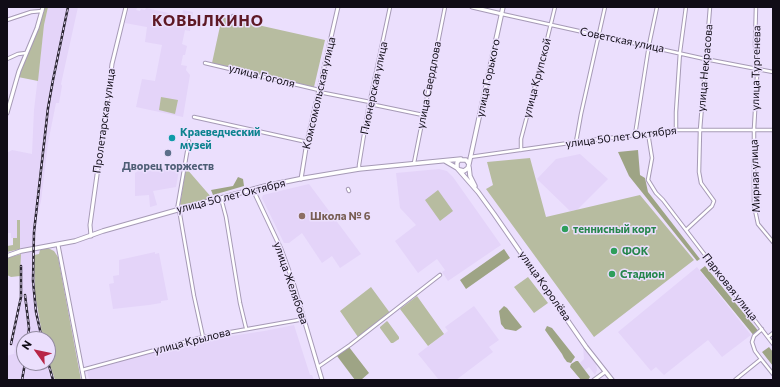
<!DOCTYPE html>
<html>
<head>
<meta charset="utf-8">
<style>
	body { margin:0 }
	#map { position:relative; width:780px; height:387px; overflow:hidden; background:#ebdffd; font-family:Commissioner,sans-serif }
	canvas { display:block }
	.frame { position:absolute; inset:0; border:8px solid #100c16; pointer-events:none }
	.north { position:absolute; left:16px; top:331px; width:40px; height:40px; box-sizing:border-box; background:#ebdffd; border:1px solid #938ba1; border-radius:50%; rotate:303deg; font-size:11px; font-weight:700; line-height:16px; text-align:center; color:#100c16 }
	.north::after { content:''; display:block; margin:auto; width:14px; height:18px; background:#b82647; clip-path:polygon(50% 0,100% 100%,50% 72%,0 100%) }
</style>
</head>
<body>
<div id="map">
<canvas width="780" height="387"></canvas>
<div class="frame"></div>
<div class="north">N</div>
</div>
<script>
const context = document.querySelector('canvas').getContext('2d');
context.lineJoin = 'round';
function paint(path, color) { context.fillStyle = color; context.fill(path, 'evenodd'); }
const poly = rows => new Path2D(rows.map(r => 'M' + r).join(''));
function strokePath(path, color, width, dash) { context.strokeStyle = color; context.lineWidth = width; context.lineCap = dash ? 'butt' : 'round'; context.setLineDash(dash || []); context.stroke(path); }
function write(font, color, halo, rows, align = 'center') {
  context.font = font + ' Commissioner,sans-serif'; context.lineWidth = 3; context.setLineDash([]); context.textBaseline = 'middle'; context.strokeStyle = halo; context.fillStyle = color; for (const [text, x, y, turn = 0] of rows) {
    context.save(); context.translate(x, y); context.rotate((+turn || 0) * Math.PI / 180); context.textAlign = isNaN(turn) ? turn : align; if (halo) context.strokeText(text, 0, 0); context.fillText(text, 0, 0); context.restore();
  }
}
paint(poly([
	[48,7,78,7,61,84,62,86,59,103,56,103,48,143,41,201,37,216,34,247,34,281,37,311,43,339,24,339,24,363,48,363,48,359,55,380,7,380,7,356,16,353,14,353,15,347,12,345,21,303,19,303,20,290,20,220,17,226,17,238,11,238,11,233,7,233,7,153,12,150,32,154,34,110,44,25],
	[129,8,137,8,136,10,140,11,141,9,145,10,146,8,182,16,183,10,193,12,190,31,185,30,182,44,187,46,185,55,183,55,181,65,187,66,186,70,190,75,183,117,136,107,142,79,155,81,162,45,145,42,147,27,125,23],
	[580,154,608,179,577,210,570,211,537,179,556,159],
	[139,162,179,170,176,187,153,191,157,205,150,207,149,195,135,196,135,173,138,171],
	[439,169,447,171,453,177,501,245,448,281,442,272,445,270,437,259,418,273,395,241,416,225,400,208,396,173],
	[309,184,361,254,340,268,332,256,322,263,302,233,289,243,284,243,262,198,263,195],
	[155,252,155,254,159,253,168,300,161,301,161,303,149,305,113,309,109,284,114,283,113,276,119,275,119,260],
	[697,267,751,335,722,357,708,340,664,375,656,367,651,371,618,332],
	[474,306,499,340,489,347,493,352,456,380,439,380,418,354,448,331,445,327],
	[294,325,310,375,312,375,314,380,89,380,87,370,160,350,198,341,264,331],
	[585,346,596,363,597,370,595,375,589,367,585,370,580,363,584,359,583,347]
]), '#e4d4f9');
paint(poly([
	[43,7,48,7,44,25,38,81,18,77],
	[222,17,325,40,314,87,212,63],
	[161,97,178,100,175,114,159,110],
	[530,158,546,217,640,195,694,260,594,337,486,189,493,185,487,162],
	[186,168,212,198,183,206,181,205,180,204],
	[438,190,453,211,440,221,425,200],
	[17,220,20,220,20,249,7,252,7,246,13,245,13,238,17,238],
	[48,248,54,251,58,257,81,380,55,380,48,359,48,339,43,339,35,294,34,255,39,254,40,250],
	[21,254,20,276,11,277,7,275,7,258],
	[528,277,548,303,534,313,514,287],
	[371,287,390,313,358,337,340,311],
	[417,296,444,334,428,346,400,309],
	[387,321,388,322,399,337,399,339,393,343,391,343,380,328,380,327]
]), '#b7bca0');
paint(poly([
	[638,150,640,175,645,178,648,192,700,259,697,261,629,176,618,152],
	[238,177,243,179,244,186,213,195,211,190,233,186],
	[504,249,510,258,466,289,460,280],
	[705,266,760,333,755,337,700,270],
	[504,306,507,308,522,327,516,331,505,329,501,324,499,311],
	[547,326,552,328,575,357,571,363,567,362,564,358,562,354,545,330],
	[349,347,369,373,361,380,355,380,337,356],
	[769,347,773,352,773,366,762,352],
	[576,361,578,361,590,377,588,380,581,380,570,367,571,364]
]), '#9ea485');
const minor = poly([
	[756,7,755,44,757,76,754,129,754,205,758,224,773,242],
	[502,14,705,59,773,72],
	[233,18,233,16],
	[7,20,31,12,42,11],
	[7,59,18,54,26,53],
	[205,63,319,90],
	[319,92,370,102],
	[370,104,423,115],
	[194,117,307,142],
	[676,130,676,112,680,52,686,7],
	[648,133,652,158,648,180,656,193,663,200,773,344],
	[635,135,649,45,657,7],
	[576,142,581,114,605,7],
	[521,150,521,139,546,44,555,7],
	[470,157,576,142,676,130,773,130],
	[414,163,445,7],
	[359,169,359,165,368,110,390,7],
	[348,189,349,191],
	[221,198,226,217,240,303,246,328],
	[179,209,194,296,203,337],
	[177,210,189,141],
	[686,230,712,206,714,201,701,183,699,172,700,130,710,7],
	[768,337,773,333],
	[761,359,755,351,752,342,754,336,762,329],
	[318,367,350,345,440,275],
	[82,370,203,337,304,319],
	[735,380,761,359,773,374]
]);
const tertiary = poly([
	[472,7,502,14],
	[7,113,19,71,37,28,43,7],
	[301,179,307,142,338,7],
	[254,189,256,196,281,249,292,279,322,380],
	[91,236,90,225,108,96,112,64,126,7],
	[58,245,84,380],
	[594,380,605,372]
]);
const secondary = poly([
	[445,161,457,168],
	[469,164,503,7],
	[469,167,470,176,475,186],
	[460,170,464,171,468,168,469,164,466,160,459,160,457,163,457,168,478,192,494,214,586,347,612,380],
	[7,256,21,251,75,241,103,231,177,210,265,186,299,179,359,169,461,159]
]);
strokePath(minor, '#a69ab6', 4.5);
strokePath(tertiary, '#a69ab6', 5);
strokePath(secondary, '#a69ab6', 5.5);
strokePath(minor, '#fff', 2.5);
strokePath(tertiary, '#fff', 3);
strokePath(secondary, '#fff', 3.5);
const rail = poly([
	[25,295,29,328,28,339],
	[42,339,36,312,33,281,34,232,48,108,53,80,68,7],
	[11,344,21,297,21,266],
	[48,362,53,380],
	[22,380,25,363]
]);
strokePath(rail, '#2a2531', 2.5);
strokePath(rail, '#ebdffd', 1, [3]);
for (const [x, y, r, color] of [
	[172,138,4,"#0f9aa8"],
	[168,153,4,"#5c6f8a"],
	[302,216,4,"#8d6e63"],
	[565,229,4,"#2e9e5b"],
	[614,251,4,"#2e9e5b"],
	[612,274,4,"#2e9e5b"]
]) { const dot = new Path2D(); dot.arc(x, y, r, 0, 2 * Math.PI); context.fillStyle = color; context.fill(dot); strokePath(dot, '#ebdffd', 1.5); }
write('11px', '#100c16', '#ebdffd', [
	["Советская улица",622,40,12],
	["улица Некрасова",705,68,-85],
	["улица Тургенева",756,68,-89],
	["улица Гоголя",262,76,14],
	["улица Горького",488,78,-78],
	["улица Крупской",537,78,-75],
	["улица Свердлова",429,85,-79],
	["Пионерская улица",374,88,-78],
	["Комсомольская улица",319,93,-77],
	["Пролетарская улица",104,121,-82],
	["улица 50 лет Октября",621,137,-7],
	["Мирная улица",755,176,-92],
	["улица 50 лет Октября",231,196,-14],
	["улица Желябова",291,283,71],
	["улица Королёва",545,286,55],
	["Парковая улица",730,287,52],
	["улица Крылова",192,341,-14]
]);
write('bold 11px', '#0d838f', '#ebdffd', [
	["Краеведческий",180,132],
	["музей",180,145]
], 'left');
write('bold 11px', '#4e5e75', '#ebdffd', [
	["Дворец торжеств",168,166]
]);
write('bold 11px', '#785e54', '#ebdffd', [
	["Школа № 6",310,216]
], 'left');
write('bold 11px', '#27864d', '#ebdffd', [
	["теннисный корт",573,229],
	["ФОК",622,251],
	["Стадион",620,274]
], 'left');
context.letterSpacing = '1px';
write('bold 15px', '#5e1925', '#ebdffd', [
	["КОВЫЛКИНО",208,21]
]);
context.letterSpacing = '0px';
</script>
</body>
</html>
